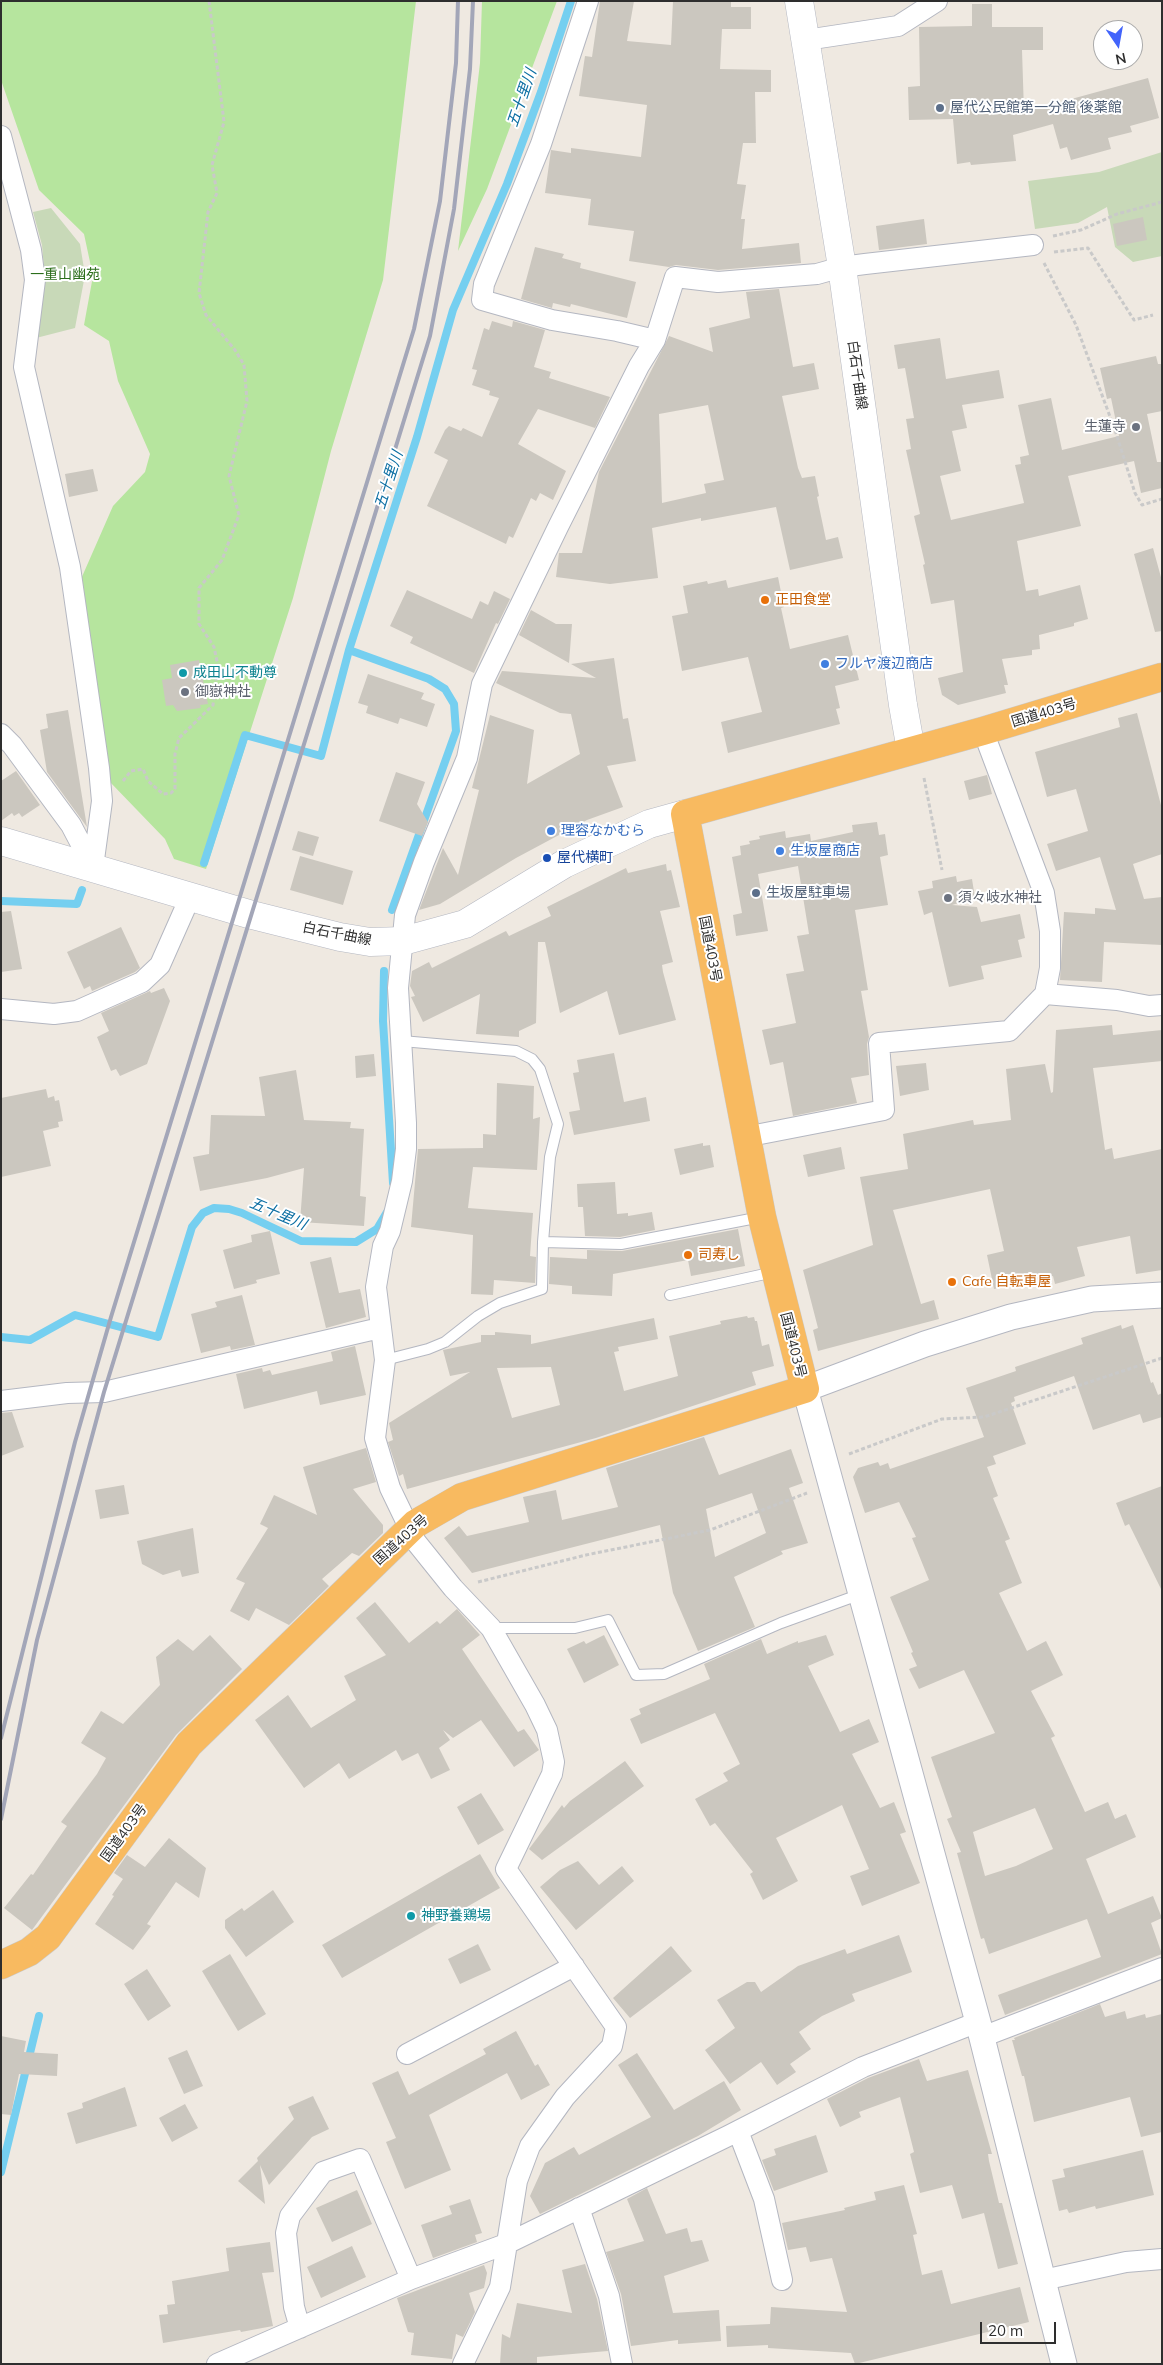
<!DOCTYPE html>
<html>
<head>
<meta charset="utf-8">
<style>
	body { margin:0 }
	#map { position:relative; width:1163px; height:2365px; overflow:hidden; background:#efe9e1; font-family:Mulish,sans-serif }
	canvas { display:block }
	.frame { position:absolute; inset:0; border:2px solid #2e2e2e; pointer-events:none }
	.north { position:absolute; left:1093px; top:20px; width:50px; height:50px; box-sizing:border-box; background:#fff; border:1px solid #ababab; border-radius:50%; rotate:168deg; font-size:14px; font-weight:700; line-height:20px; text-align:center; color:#2e2e2e }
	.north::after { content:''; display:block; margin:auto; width:18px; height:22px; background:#4264fb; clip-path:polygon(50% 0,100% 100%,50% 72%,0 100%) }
	.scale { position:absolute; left:980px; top:2322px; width:76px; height:22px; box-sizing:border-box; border:2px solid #2e2e2e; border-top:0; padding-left:6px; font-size:15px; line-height:18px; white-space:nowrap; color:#2e2e2e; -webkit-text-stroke:4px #fff; paint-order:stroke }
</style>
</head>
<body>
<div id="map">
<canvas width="1163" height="2365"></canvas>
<div class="frame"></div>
<div class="north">N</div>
<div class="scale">20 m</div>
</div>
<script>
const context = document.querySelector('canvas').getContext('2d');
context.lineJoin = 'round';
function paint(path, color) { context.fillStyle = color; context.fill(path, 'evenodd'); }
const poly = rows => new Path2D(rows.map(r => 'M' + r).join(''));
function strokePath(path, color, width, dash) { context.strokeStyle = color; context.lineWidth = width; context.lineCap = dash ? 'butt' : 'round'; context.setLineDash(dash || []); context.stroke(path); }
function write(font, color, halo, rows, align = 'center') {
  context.font = font + ' Mulish,"Noto Sans JP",sans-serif'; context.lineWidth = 4; context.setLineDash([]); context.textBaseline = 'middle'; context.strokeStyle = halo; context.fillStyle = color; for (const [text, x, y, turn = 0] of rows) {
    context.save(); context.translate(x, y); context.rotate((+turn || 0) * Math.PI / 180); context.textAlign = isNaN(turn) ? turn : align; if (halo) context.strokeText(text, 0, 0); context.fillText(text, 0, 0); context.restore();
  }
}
paint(poly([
	[1,1,416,1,383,280,331,451,293,598,206,869,174,859,165,839,110,782,81,579,113,506,145,472,150,454,118,381,109,341,84,325,93,276,84,234,39,190,1,80],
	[482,1,557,1,487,189,458,251,480,63]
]), '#b6e59e');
paint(poly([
	[1162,152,1162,256,1133,262,1115,247,1107,207,1078,223,1035,229,1028,181,1099,172],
	[51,208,80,244,85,275,75,328,36,338,45,279,42,245,33,212]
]), '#c8d9b8');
strokePath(poly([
	[204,863,245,735,321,756,349,650],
	[1,901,77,904,82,890],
	[392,910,456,731,454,704,445,689,429,679,349,650,417,437,453,310,507,184,541,92,571,1],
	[384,971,383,1021,393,1183],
	[1,1337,30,1340,75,1315,158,1337,192,1227,203,1213,214,1208,229,1209,242,1213,301,1241,356,1242,377,1229,387,1212],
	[1,2172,39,2016]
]), '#75cff0', 8);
paint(poly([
	[600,1,634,1,627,41,671,45,673,1,731,1,731,7,751,7,751,29,722,29,720,69,771,70,771,92,755,92,756,143,743,143,737,184,746,185,741,219,745,219,742,249,799,243,801,263,718,270,676,265,669,267,629,261,634,231,588,225,591,199,545,193,551,150,571,153,571,148,641,157,647,105,579,96,585,56,592,57],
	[972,4,992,4,992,27,1043,27,1043,50,1022,50,1024,112,1148,78,1159,118,1130,126,1132,132,1108,138,1111,149,1071,160,1067,147,1060,149,1053,124,1013,135,1016,161,971,165,970,162,957,164,953,119,909,120,908,87,920,86,919,27,972,26],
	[1143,217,1147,240,1117,246,1113,224],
	[924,219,927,244,879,250,876,226],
	[535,247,564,254,562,258,581,263,580,268,636,282,627,318,571,304,570,307,553,303,552,308,521,299],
	[779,289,793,367,814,363,819,389,782,396,798,468,802,478,815,476,819,496,817,497,826,540,838,537,843,558,790,570,776,507,701,521,701,518,652,528,658,578,610,584,556,577,559,553,582,553,599,472,669,336,713,352,709,328,750,318,746,292],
	[708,405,724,480,704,484,706,493,662,503,659,414],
	[492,321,512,327,513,321,545,330,534,367,551,372,549,378,610,397,595,428,538,409,518,444,566,471,553,500,540,493,536,501,531,498,513,538,509,536,506,544,427,506,448,460,434,453,445,430,449,426,461,431,463,428,482,437,499,398,489,395,490,391,472,385,477,370,472,369,484,328,489,330],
	[940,338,946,379,999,370,1004,398,962,405,967,428,952,431,961,471,940,476,951,520,1024,503,1015,465,1021,464,1020,457,1029,455,1018,405,1051,398,1062,450,1119,436,1111,398,1107,399,1100,368,1156,356,1158,364,1162,364,1162,411,1147,414,1157,462,1162,462,1162,488,1141,493,1134,461,1068,476,1081,526,1017,541,1026,591,1038,589,1039,596,1080,585,1088,619,1074,623,1074,626,1039,635,1040,649,1032,650,1032,655,1002,659,1008,685,1004,685,1006,693,958,705,942,695,938,678,963,672,954,600,931,604,923,565,925,564,914,516,920,514,906,450,911,449,906,419,914,418,905,368,898,369,894,345],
	[93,469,98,491,69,497,65,474],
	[1153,548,1162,581,1162,631,1155,632,1134,554],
	[778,577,784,607,781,608,790,649,848,635,859,680,835,686,840,708,836,709,840,724,728,753,721,722,762,712,748,657,682,671,672,616,688,613,683,586,707,581,708,584,726,580,728,588],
	[407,590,472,619,480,601,488,605,494,591,510,599,498,624,496,623,474,673,410,643,413,637,390,626],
	[531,610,556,624,572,624,569,663,519,635],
	[614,658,623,719,628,718,636,761,607,766,623,807,587,820,516,858,440,904,419,910,443,848,458,875,479,790,472,788,490,715,534,730,527,784,580,754,571,714,560,713,496,683,502,671,596,678,571,664],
	[199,660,208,704,200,705,201,708,177,711,173,705,166,706,162,680,172,678,170,665],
	[368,674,424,693,421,699,435,704,427,727,400,718,398,724,366,713,368,706,358,703],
	[68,710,78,772,87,827,47,772,40,730,48,728,46,714],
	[1137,713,1162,809,1162,854,1133,864,1144,899,1162,897,1162,945,1104,942,1102,982,1060,980,1064,912,1095,914,1095,908,1116,910,1100,857,1056,871,1047,844,1088,831,1076,789,1047,797,1035,752,1120,727,1118,718],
	[16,771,40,805,22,817,19,813,14,816,12,813,1,821,1,781],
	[396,772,425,782,417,804,428,822,422,836,379,821],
	[987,775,992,794,969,800,964,781],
	[877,822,879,835,885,834,888,855,880,857,888,905,855,910,868,990,861,991,869,1037,867,1044,869,1075,851,1078,857,1103,793,1116,783,1062,770,1065,762,1030,796,1023,786,974,804,971,797,936,809,934,798,866,758,874,768,931,736,936,733,915,742,913,732,857,741,855,740,846,750,844,749,841,760,839,759,836,785,831,786,838,810,834,811,841,853,832,852,825],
	[298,831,319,837,313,856,292,850],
	[300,856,353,871,343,905,290,890],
	[666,864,667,871,671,870,680,907,660,911,673,962,662,965,663,972,676,1020,619,1035,607,991,560,1013,545,942,538,942,536,1023,519,1031,519,1037,476,1034,480,994,423,1022,411,997,415,996,410,986,412,971,429,962,432,968,506,931,509,936,551,916,547,907,626,868,628,873],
	[956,876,957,882,972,879,975,898,952,905,977,907,981,922,1020,914,1025,938,1018,940,1022,957,981,966,984,979,949,987,932,912,924,915,918,891,933,888,932,881],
	[11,911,22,969,1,972,1,912],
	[121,927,140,968,135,972,92,991,90,986,84,989,67,952],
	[164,988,170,1001,147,1064,120,1076,116,1069,111,1071,97,1037,109,1031,101,1013,150,991,151,993],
	[1112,1025,1113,1035,1162,1030,1162,1061,1093,1068,1105,1150,1112,1148,1114,1159,1162,1149,1162,1270,1136,1274,1130,1236,1077,1247,1085,1276,1055,1284,1053,1276,994,1289,987,1255,1004,1251,990,1189,893,1210,921,1304,934,1300,939,1319,818,1351,813,1330,818,1328,803,1270,873,1245,860,1177,908,1169,903,1134,973,1120,974,1125,1011,1120,1006,1069,1045,1064,1051,1093,1053,1092,1056,1030],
	[614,1053,624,1102,646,1097,650,1121,574,1135,569,1112,580,1110,573,1073,579,1072,577,1060],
	[374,1054,376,1076,356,1078,355,1056],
	[926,1063,929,1090,900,1096,896,1066],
	[296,1070,304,1120,351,1122,350,1128,364,1129,360,1196,366,1197,364,1226,300,1222,304,1168,267,1178,200,1191,193,1157,209,1154,211,1115,265,1116,259,1077],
	[497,1083,534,1086,533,1119,540,1117,537,1170,473,1167,468,1208,533,1213,530,1256,536,1257,535,1283,494,1280,493,1295,471,1294,473,1235,411,1227,418,1149,483,1148,483,1134,496,1135],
	[46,1089,48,1098,54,1096,55,1101,59,1100,63,1121,58,1122,59,1127,43,1131,51,1166,1,1177,1,1098],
	[703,1143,703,1146,710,1145,714,1167,680,1175,674,1149],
	[841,1147,845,1169,808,1177,803,1155],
	[615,1182,617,1214,628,1213,628,1216,652,1212,655,1230,620,1237,585,1236,583,1207,578,1207,577,1184],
	[738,1229,745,1266,691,1276,688,1260,613,1274,612,1296,572,1294,572,1286,549,1284,550,1257,587,1259,587,1250,622,1251],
	[270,1231,280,1274,256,1280,257,1283,234,1289,223,1250,252,1242,251,1235],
	[331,1257,339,1293,360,1289,366,1317,326,1328,310,1262],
	[242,1295,255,1345,231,1350,230,1346,201,1353,191,1314,217,1307,215,1302],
	[747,1316,748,1318,754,1317,755,1321,757,1321,762,1346,769,1344,774,1366,752,1372,756,1385,596,1438,407,1489,403,1474,399,1476,388,1442,393,1440,389,1423,470,1372,450,1376,443,1350,481,1342,481,1335,495,1335,495,1332,531,1335,531,1344,654,1318,658,1339,618,1347,619,1351,614,1352,624,1391,678,1376,669,1336,721,1324,720,1321],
	[551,1367,560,1405,512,1418,497,1368],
	[1121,1325,1122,1329,1133,1325,1151,1383,1153,1382,1158,1395,1162,1393,1162,1417,1143,1423,1140,1414,1093,1430,1074,1376,1014,1397,1015,1401,1011,1403,1026,1444,993,1456,996,1464,987,1467,998,1496,993,1498,1010,1539,1005,1541,1022,1583,999,1593,1027,1651,1046,1641,1063,1675,1031,1691,1055,1736,1051,1738,1085,1812,1108,1802,1115,1819,1126,1814,1136,1837,1086,1859,1108,1914,1153,1896,1162,1918,1151,1923,1162,1954,1005,2015,998,1995,1101,1957,1087,1919,989,1954,984,1938,981,1939,957,1853,961,1852,947,1819,952,1817,931,1757,995,1733,964,1670,919,1689,909,1669,917,1666,911,1653,913,1652,890,1597,929,1580,912,1538,916,1537,899,1502,865,1513,853,1477,858,1468,878,1462,880,1466,888,1463,890,1469,984,1437,966,1388,1016,1371,1015,1367,1083,1344,1081,1338],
	[1035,1808,1053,1849,1016,1866,985,1876,973,1832],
	[355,1346,366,1395,320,1405,317,1391,244,1409,236,1374,262,1368,263,1372,270,1370,272,1375,333,1361,331,1352],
	[12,1412,24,1447,1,1456,1,1413],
	[704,1437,719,1475,791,1449,803,1483,789,1488,808,1543,781,1551,783,1554,734,1577,755,1627,698,1651,673,1593,660,1525,472,1573,444,1538,459,1526,467,1536,529,1522,523,1497,556,1490,562,1520,618,1507,606,1468],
	[752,1493,766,1533,715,1557,706,1509],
	[366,1448,376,1482,353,1489,383,1525,383,1533,359,1556,352,1553,322,1579,329,1586,289,1625,256,1608,249,1621,230,1611,245,1583,236,1579,268,1528,260,1524,274,1495,317,1515,303,1467],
	[124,1485,129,1514,100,1519,95,1490],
	[1162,1486,1162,1591,1129,1524,1125,1526,1116,1503],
	[193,1528,199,1573,182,1577,180,1570,163,1575,142,1564,137,1541],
	[375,1602,409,1643,437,1621,440,1624,457,1609,480,1635,462,1649,518,1732,524,1729,539,1750,514,1767,481,1720,453,1738,443,1730,450,1740,439,1748,450,1770,431,1779,418,1753,402,1761,396,1750,349,1779,339,1763,304,1788,255,1720,288,1695,311,1728,356,1700,344,1676,386,1655,356,1618],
	[210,1635,242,1669,176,1735,32,1930,4,1908,31,1874,33,1875,67,1826,61,1822,97,1774,106,1758,81,1743,101,1711,123,1724,160,1685,156,1657,178,1639,193,1651],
	[604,1635,619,1665,584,1683,567,1649,584,1641,586,1644],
	[826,1635,834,1655,808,1666,840,1732,869,1719,879,1742,852,1754,880,1808,894,1802,906,1832,900,1834,920,1883,862,1906,850,1876,869,1869,842,1805,776,1838,798,1881,763,1900,750,1874,753,1872,715,1823,710,1826,695,1799,728,1781,723,1773,740,1764,715,1713,641,1744,630,1719,641,1714,639,1709,710,1679,704,1664,761,1639,767,1654,798,1641,798,1643],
	[625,1761,644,1786,542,1860,529,1849,562,1805,564,1808,570,1801],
	[481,1793,504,1830,478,1845,457,1807],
	[169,1838,206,1868,199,1898,176,1882,147,1924,151,1926,133,1950,95,1924,114,1896,112,1895,123,1879,114,1873,127,1855,145,1867],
	[480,1854,500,1888,342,1978,322,1945],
	[578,1861,599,1885,622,1866,634,1881,576,1930,540,1887,560,1870],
	[273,1890,294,1922,246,1957,225,1928,225,1920,242,1908,244,1911],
	[899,1935,912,1972,852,1994,855,2001,822,2016,799,2032,811,2049,790,2064,796,2072,777,2085,761,2062,730,2084,705,2050,735,2028,717,2000,747,1982,755,1982,761,1992,798,1966,845,1949,847,1954],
	[478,1944,491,1970,460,1984,448,1959],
	[671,1946,692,1971,630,2018,613,1998],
	[230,1954,266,2014,238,2031,202,1971],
	[147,1969,171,2006,148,2021,124,1984],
	[1100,2004,1105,2017,1125,2011,1127,2019,1145,2014,1146,2018,1162,2014,1162,2132,1141,2137,1130,2097,1034,2122,1024,2076,1022,2076,1012,2040,1015,2040,1014,2038],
	[516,2031,535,2066,538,2064,550,2085,521,2100,507,2073,429,2115,451,2170,405,2189,386,2142,396,2138,372,2083,398,2071,409,2095,486,2054,483,2049],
	[1,2036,26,2041,24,2052,58,2054,57,2076,19,2074,11,2115,1,2114],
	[187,2050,203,2086,184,2094,168,2058],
	[637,2053,674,2110,724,2081,741,2110,698,2136,540,2214,530,2196,545,2163,574,2147,579,2155,651,2117,618,2065],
	[919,2059,927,2081,968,2070,992,2154,988,2154,989,2161,999,2203,1002,2203,1018,2264,998,2269,984,2213,962,2219,952,2185,920,2193,910,2154,914,2152,900,2097,859,2112,861,2117,840,2127,827,2099,868,2078],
	[125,2087,137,2126,76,2144,67,2113,83,2108,82,2103],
	[313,2096,329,2129,312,2137,269,2185,260,2165,265,2204,238,2181,258,2161,257,2158,294,2119,288,2107],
	[185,2104,198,2128,172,2142,159,2118],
	[816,2135,828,2172,774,2191,762,2160,776,2155,774,2149],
	[1143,2150,1154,2195,1096,2209,1095,2206,1069,2213,1067,2209,1059,2211,1052,2180,1065,2177,1063,2169],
	[904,2185,917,2234,913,2235,922,2275,942,2270,951,2304,1020,2287,1029,2322,855,2364,851,2353,768,2348,768,2345,727,2347,726,2326,770,2324,771,2307,847,2312,832,2258,810,2262,806,2247,788,2250,782,2223,845,2210,844,2208,876,2200,874,2192],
	[647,2188,666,2234,687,2228,691,2242,702,2240,709,2261,664,2276,673,2313,719,2310,721,2341,678,2344,678,2340,631,2346,621,2294,606,2252,644,2241,627,2199],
	[357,2190,372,2224,332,2242,316,2208],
	[470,2199,482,2233,475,2235,477,2242,433,2258,421,2225,452,2214,449,2206],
	[270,2242,274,2272,262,2273,273,2326,241,2332,240,2330,163,2343,159,2315,168,2314,167,2305,175,2304,172,2281,229,2271,226,2248],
	[352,2246,366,2277,321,2298,307,2267],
	[585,2264,597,2299,608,2351,537,2357,537,2364,500,2364,502,2334,510,2338,517,2303,572,2313,562,2270],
	[484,2265,487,2273,484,2288,469,2293,475,2312,463,2337,456,2334,452,2359,411,2355,414,2333,408,2332,397,2298]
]), '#cbc7bf');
const service = poly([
	[543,1242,621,1244,761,1217],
	[670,1295,774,1272],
	[385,1360,428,1349,445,1342,478,1316,500,1303,542,1289,543,1242,550,1157,558,1124,540,1069,532,1059,516,1051,402,1041],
	[491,1628,575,1628,608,1620,636,1675,664,1674,781,1623,861,1594]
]);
const minor = poly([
	[588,1,541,144,484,284,482,300,552,320,617,331,655,340],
	[806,40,898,26,937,1],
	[1,136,31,250,35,280,24,367,70,567,99,768,102,801,93,867],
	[983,731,1044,893,1050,931,1050,968,1045,994,1117,1000,1149,1006,1162,1005],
	[1,734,12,745,71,825,93,867],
	[1,1009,54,1014,77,1011,142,982,160,965,191,895],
	[745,1137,884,1110,879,1043,1009,1031,1045,994],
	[1,1401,67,1393,104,1392,380,1328],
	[982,2037,1162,1968],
	[407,2054,574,1966],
	[738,2131,764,2199,782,2280],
	[579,2208,609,2296,622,2364],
	[1043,2280,1126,2262,1162,2259],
	[300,2328,294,2307,286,2233,290,2216,323,2172,360,2159,411,2279],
	[217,2364,411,2279,506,2244,728,2136,863,2067,978,2022],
	[463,2364,500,2287,517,2181,530,2146,565,2097,612,2046,616,2027,506,1869,552,1774,554,1762,547,1730,535,1705,491,1628,453,1588,416,1542,390,1488,375,1438,385,1360,376,1287,383,1246,390,1231,402,1181,406,1149,406,1123,398,988,405,915,424,862,467,758,482,684,558,527,639,366,655,340,675,277,718,282,817,274,842,267,865,264,1033,245]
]);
const tertiary = poly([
	[1064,2364,978,2022,805,1389,925,1344,1011,1317,1092,1299,1162,1295]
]);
const secondary = poly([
	[799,1,842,267,903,705,911,750],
	[1,841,252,915,340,937,370,942,403,941,465,924,564,864,649,824,685,814]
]);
const trunk = poly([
	[1,1965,29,1952,48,1937,189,1744,415,1524,462,1497,805,1389,762,1217,685,814,983,731,1162,677]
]);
strokePath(service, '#b4b7c1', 12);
strokePath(minor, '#b4b7c1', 22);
strokePath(tertiary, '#b4b7c1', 27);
strokePath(secondary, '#b4b7c1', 29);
strokePath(trunk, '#c9c9c9', 29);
strokePath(poly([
	[1053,236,1081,230,1117,214,1162,202],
	[1054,252,1088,248,1134,320,1153,315],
	[1044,263,1076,325,1115,430,1135,493,1142,505,1162,499],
	[924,778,942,870],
	[123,781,131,771,143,769,148,781,163,794,171,793,175,789,175,754,179,738,213,705,218,666,214,647,199,624,199,588,222,560,239,515,229,476,247,401,244,365,235,350,206,315,199,293,208,212,217,193,212,165,224,122,209,1],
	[849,1454,942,1419,984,1417,1162,1358],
	[478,1582,586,1555,710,1530,807,1493]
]), '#c9c9c9', 3, [4, 2.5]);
strokePath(service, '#fff', 10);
strokePath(minor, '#fff', 20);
strokePath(tertiary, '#fff', 25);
strokePath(secondary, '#fff', 28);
strokePath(trunk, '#f8ba60', 28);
strokePath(poly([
	[1,1738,75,1442,111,1317,414,329,440,201,456,63,458,1],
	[1,1819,37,1640,104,1392,430,336,454,209,470,69,473,1]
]), '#a3a6b8', 4);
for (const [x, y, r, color] of [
	[940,108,5,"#5c6f8a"],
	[1136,427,5,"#6b7280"],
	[765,600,5,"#e8710a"],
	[825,664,5,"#3f7fe0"],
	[183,673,5,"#0f9aa8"],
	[185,692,5,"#6b7280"],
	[551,831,5,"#3f7fe0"],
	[780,851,5,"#3f7fe0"],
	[547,858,5,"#1a4fb4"],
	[756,893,5,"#5c6f8a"],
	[948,898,5,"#6b7280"],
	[688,1255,5,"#e8710a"],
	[952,1282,5,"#e8710a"],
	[411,1916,5,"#0f9aa8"]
]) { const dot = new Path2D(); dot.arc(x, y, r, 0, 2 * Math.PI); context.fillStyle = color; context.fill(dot); strokePath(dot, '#fff', 2); }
write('14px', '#4e5e75', '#fff', [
	["屋代公民館第一分館 後薬館",950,108],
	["生坂屋駐車場",766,893]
], 'left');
write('14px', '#2c6e1b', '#fff', [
	["一重山幽苑",65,275]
]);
write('14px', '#2e2e2e', '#fff', [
	["白石千曲線",857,375,82],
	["国道403号",1044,713,-17],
	["白石千曲線",337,934,11],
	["国道403号",710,949,79],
	["国道403号",793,1345,76],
	["国道403号",401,1540,-42],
	["国道403号",124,1833,-54]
]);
write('14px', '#5b616d', '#fff', [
	["生蓮寺",1126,427,"right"],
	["御嶽神社",195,692],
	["須々岐水神社",958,898]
], 'left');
write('14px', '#c56008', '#fff', [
	["正田食堂",775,600],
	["司寿し",698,1255],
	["Cafe 自転車屋",962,1282]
], 'left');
write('14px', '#366cbe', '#fff', [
	["フルヤ渡辺商店",835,664],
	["理容なかむら",561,831],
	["生坂屋商店",790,851]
], 'left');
write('14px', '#0d838f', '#fff', [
	["成田山不動尊",193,673],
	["神野養鶏場",421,1916]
], 'left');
write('14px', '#164399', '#fff', [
	["屋代横町",557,858]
], 'left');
write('italic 15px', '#0d6fa3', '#fff', [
	["五十里川",522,98,-71],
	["五十里川",389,480,-72],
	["五十里川",278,1214,23]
]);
</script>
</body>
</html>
